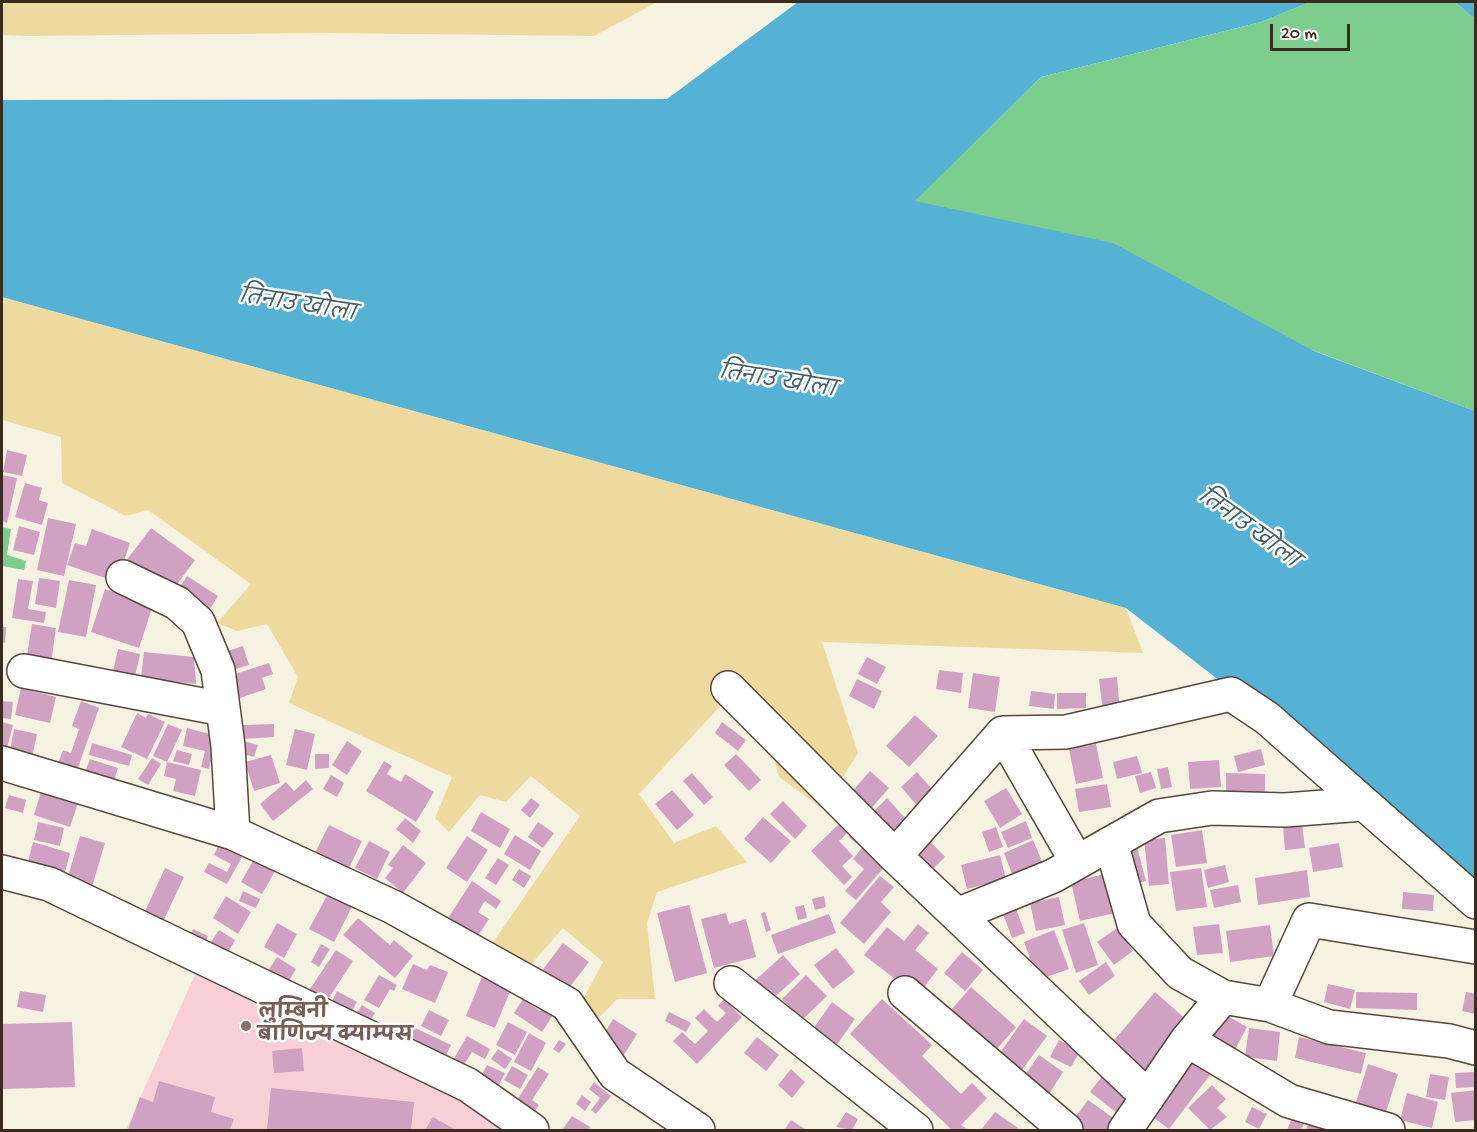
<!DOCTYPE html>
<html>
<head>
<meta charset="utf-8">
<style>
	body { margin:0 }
	#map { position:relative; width:1477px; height:1132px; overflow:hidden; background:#f6f2e2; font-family:"Gochi Hand",sans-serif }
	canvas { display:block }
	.frame { position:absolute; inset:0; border:3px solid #3b2a1e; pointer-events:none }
	.scale { position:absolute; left:1270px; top:24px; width:80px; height:27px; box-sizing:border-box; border:3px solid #3b2a1e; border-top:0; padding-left:8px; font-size:18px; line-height:21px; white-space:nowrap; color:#3b2a1e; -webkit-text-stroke:4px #fff; paint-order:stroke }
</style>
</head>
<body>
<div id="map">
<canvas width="1477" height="1132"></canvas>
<div class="frame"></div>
<div class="scale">20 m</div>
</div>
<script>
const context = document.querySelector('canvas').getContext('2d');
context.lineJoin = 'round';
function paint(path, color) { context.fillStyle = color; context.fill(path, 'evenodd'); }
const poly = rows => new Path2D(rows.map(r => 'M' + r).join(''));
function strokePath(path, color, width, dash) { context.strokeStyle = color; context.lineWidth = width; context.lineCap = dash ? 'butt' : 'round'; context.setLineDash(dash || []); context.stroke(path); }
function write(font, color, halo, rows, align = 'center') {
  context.font = font + ' "Gochi Hand","Playpen Sans Deva",sans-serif'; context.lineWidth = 5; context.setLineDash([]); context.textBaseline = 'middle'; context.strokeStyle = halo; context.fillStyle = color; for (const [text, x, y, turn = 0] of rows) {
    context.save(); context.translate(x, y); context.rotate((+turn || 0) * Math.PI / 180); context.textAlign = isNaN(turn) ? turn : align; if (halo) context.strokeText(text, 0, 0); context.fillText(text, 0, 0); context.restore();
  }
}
paint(poly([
	[200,963,442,1088,505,1130,126,1130]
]), '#f7cfd5');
paint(poly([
	[1310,2,1455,2,1475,19,1475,411,914,201,1041,77,1261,22],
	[2,527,11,529,7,555,26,561,24,570,2,566]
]), '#7ccd8e');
paint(poly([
	[2,2,657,2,594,36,322,33,30,36,2,35],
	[2,297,1126,608,1143,653,822,642,858,753,823,809,779,777,769,741,724,702,639,794,674,843,716,826,747,862,657,892,647,923,655,999,617,999,589,1028,575,1014,603,962,563,928,522,975,485,954,580,816,531,776,506,802,480,795,449,832,435,818,452,777,289,703,298,677,267,624,237,631,217,623,251,584,148,510,126,516,62,483,61,437,2,420]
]), '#eeda9e');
paint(poly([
	[798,2,1310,2,1261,22,1041,77,915,201,1113,243,1314,351,1475,411,1475,879,1126,608,2,297,2,100,667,99],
	[1455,2,1475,2,1475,19]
]), '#56b2d4');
paint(poly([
	[7,450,27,455,22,476,3,472],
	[2,475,17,478,7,523,2,521],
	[25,483,42,488,39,500,48,503,42,525,15,517],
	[48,518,76,524,64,576,37,570],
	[19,526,40,532,34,555,13,550],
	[151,528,195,560,170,594,126,561],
	[92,529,130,543,117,582,67,565,75,543,86,546],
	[187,576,218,596,206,615,175,595],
	[39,578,60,581,56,608,35,604],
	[18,579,33,581,28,609,46,612,44,623,12,618],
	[69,580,96,585,86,637,58,632],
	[105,589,153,605,139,648,91,632],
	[32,624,56,628,50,672,25,668],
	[2,627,6,627,5,643,2,642],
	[243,646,249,665,225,672,219,654],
	[118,649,140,654,134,681,112,676],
	[144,652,194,657,196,684,141,678],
	[867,657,886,667,877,684,858,674],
	[269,663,273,674,262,678,266,689,234,700,226,677],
	[939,670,963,673,961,693,936,689],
	[973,673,1000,677,995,712,968,708],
	[1117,677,1120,712,1103,713,1099,679],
	[857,679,882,691,874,709,849,696],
	[21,688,56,697,50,723,15,715],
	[1031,691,1055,694,1054,709,1029,706],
	[1057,693,1086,693,1086,708,1057,709],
	[2,701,13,702,11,719,2,718],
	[81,701,99,708,75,776,56,769,63,750,71,753,79,729,72,726],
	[137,713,146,718,148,714,165,722,147,759,121,747],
	[915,715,938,736,909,767,886,746],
	[2,722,13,725,6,752,2,751],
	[722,722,746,740,738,751,715,733],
	[168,724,182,730,167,762,201,770,195,796,173,791,176,779,164,776,167,762,153,756],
	[274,724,274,737,243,739,242,725],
	[187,728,217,736,209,769,201,767,205,751,183,746],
	[14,729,37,734,30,766,8,761],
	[295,729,315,734,307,770,286,765],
	[233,738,258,745,254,757,229,750],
	[347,741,362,751,347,775,332,765],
	[92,743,132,755,129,766,89,755],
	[1096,744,1103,778,1076,784,1069,749],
	[1261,749,1265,765,1238,772,1234,756],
	[177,750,192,754,189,765,173,761],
	[315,754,329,754,329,768,315,769],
	[736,754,761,780,749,791,724,765],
	[271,755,280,783,254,791,245,762],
	[1137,756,1142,773,1117,779,1113,762],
	[152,758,161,764,148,785,138,779],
	[90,759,118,768,114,781,85,772],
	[1219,760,1221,787,1190,789,1188,762],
	[384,761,392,766,387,774,401,782,405,774,434,792,416,822,366,791],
	[1168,767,1172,787,1161,789,1157,769],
	[870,771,889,788,869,811,849,795],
	[917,772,937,795,920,809,901,787],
	[1151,772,1156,788,1140,793,1135,776],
	[692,773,713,797,704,805,683,781],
	[1226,773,1265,774,1265,794,1226,793],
	[331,775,344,783,337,797,323,789],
	[306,780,313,789,273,821,260,804,286,782,294,791],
	[1107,784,1111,807,1079,812,1075,789],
	[43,785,80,797,70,827,34,815],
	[1006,788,1022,814,1000,828,984,801],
	[672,790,694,815,677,830,655,804],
	[9,795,26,800,23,813,5,808],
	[531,798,540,805,530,818,521,810],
	[887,798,915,829,897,845,870,815],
	[783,801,807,826,795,839,770,814],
	[481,812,510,829,500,848,471,831],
	[763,817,791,841,771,863,744,839],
	[405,818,421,831,413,843,396,829],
	[1026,821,1032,838,1008,848,1001,832],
	[38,822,64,828,60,846,34,840],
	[538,822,554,833,543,848,528,837],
	[839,824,847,833,839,841,853,856,842,866,852,877,844,885,811,851],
	[1302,824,1305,848,1285,850,1283,826],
	[329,825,362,841,347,872,314,855],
	[996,827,1003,847,989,852,982,832],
	[857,828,892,858,856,900,845,891,864,869,853,859,862,848,849,837],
	[1202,830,1207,863,1176,867,1171,835],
	[515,835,541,851,530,870,504,854],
	[924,835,945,857,931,871,910,849],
	[80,836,105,843,91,890,66,883],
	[467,836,488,850,467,882,446,868],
	[1165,838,1169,884,1149,886,1144,840],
	[1033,840,1044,866,1014,879,1004,853],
	[369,841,390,852,377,879,355,868],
	[33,842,70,853,63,880,26,870],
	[1339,843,1343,867,1313,872,1309,848],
	[219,844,242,857,227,884,204,872,209,863,227,872,231,864,214,855],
	[403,845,426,863,403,893,385,878,393,868,388,865],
	[1137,847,1146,881,1130,885,1121,851],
	[257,854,278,866,262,894,241,882],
	[1000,855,1006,879,967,889,961,865],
	[498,858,509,865,496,885,485,878],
	[1225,865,1229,882,1208,888,1204,870],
	[165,868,184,877,161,926,142,918],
	[1201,868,1207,907,1176,911,1170,872],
	[519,869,531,876,524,888,512,880],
	[1307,870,1310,897,1258,905,1255,878],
	[1105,874,1115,913,1080,921,1071,882],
	[880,876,894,887,881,902,891,912,864,944,840,923],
	[472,881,501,901,496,909,485,901,478,912,489,919,470,948,441,929],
	[1238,885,1241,902,1214,908,1210,890],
	[330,890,354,903,334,942,309,929],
	[243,891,260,899,256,908,239,901],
	[1403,892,1434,895,1433,911,1402,909],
	[226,896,251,912,238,934,213,918],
	[824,896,826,907,815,910,812,899],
	[1059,897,1065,925,1036,931,1030,903],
	[689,905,707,973,675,982,657,913],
	[804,905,807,918,798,920,795,907],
	[1016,909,1025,933,1012,938,1003,914],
	[765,912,771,930,766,932,761,913],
	[726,913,729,924,746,919,756,957,714,968,701,919],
	[829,914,836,933,778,954,771,935],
	[358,918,390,945,394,940,413,956,395,978,343,935],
	[277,923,297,934,284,958,264,947],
	[1084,923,1098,965,1076,973,1062,930],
	[918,924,929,933,915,950,938,969,917,996,864,955,887,927,904,941],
	[1219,924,1223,953,1197,955,1193,927],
	[1270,925,1274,956,1230,962,1226,931],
	[1117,928,1133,951,1114,965,1097,942],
	[193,929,208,936,201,951,186,944],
	[219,930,235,940,226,956,209,945],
	[1054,930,1069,969,1038,980,1024,942],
	[563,943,589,962,566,992,540,973],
	[321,944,330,949,319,967,311,962],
	[836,948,855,972,833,989,814,965],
	[336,950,353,961,323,1007,306,995],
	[962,952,983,970,965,991,944,973],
	[783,955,800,974,767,1004,750,985],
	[277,957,296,969,283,991,263,979],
	[1106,962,1115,976,1089,995,1079,981],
	[413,964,427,970,430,965,448,972,435,1003,402,989],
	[379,975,397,985,394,991,390,989,379,1008,364,1000],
	[806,975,827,996,802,1020,782,999],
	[482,977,511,989,495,1028,466,1016],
	[1328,984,1355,990,1350,1009,1324,1002],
	[971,987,1016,1027,996,1050,951,1010],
	[20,991,46,995,43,1012,17,1007],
	[337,991,357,1002,348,1018,329,1007],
	[1155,992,1189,1022,1144,1074,1110,1045],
	[1356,992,1417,993,1417,1010,1356,1008],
	[1466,992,1476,994,1476,1014,1462,1011],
	[523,999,540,1011,546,1002,557,1009,542,1032,514,1013],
	[724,999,742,1017,697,1064,673,1041,682,1032,695,1044,708,1031,695,1018,704,1009,717,1022,726,1013,718,1006],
	[882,999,932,1045,922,1056,961,1094,972,1083,987,1098,961,1125,968,1130,952,1130,850,1034],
	[832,1002,855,1019,836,1046,813,1029],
	[362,1005,375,1013,366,1027,353,1019],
	[429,1010,449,1020,441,1036,421,1026],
	[669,1012,691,1023,686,1032,665,1021],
	[1224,1014,1247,1027,1232,1055,1209,1041],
	[613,1019,637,1034,620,1061,603,1036],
	[1024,1019,1047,1036,1016,1078,994,1061],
	[72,1022,75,1087,2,1089,2,1024],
	[508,1022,527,1032,515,1055,496,1045],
	[413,1027,451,1045,440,1068,402,1051],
	[1249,1028,1280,1032,1277,1061,1245,1057],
	[529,1033,546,1043,531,1071,514,1062],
	[467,1036,490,1049,485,1059,472,1052,462,1068,452,1062],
	[757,1037,779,1055,766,1071,744,1053],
	[1299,1037,1366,1053,1361,1074,1295,1058],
	[559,1040,566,1044,559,1053,553,1049],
	[1059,1040,1080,1051,1071,1067,1050,1057],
	[302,1048,304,1071,274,1073,272,1051],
	[498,1049,512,1059,505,1069,491,1059],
	[1039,1055,1063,1072,1044,1102,1018,1085],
	[1187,1058,1210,1075,1169,1129,1146,1112],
	[1368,1064,1398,1074,1386,1112,1356,1102],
	[487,1065,505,1073,495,1093,477,1084],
	[512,1066,528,1075,520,1089,504,1080],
	[538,1067,549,1074,532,1100,539,1105,528,1122,510,1111],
	[791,1069,805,1082,792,1098,778,1085],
	[1107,1070,1134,1091,1117,1113,1090,1092],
	[1476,1072,1476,1087,1456,1088,1455,1073],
	[1430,1074,1449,1077,1445,1100,1426,1097],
	[159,1081,215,1097,211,1112,234,1119,230,1130,128,1130,140,1097,153,1102],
	[594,1082,611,1096,596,1114,591,1110,600,1098,589,1089],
	[1212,1085,1226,1099,1217,1108,1227,1117,1210,1130,1188,1108],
	[271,1088,414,1102,411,1130,267,1130],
	[1476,1090,1476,1120,1455,1122,1451,1093],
	[1407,1093,1438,1102,1432,1128,1400,1120],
	[582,1095,591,1102,585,1111,576,1104],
	[1088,1100,1116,1120,1108,1130,1075,1130,1069,1126],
	[1252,1107,1267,1114,1259,1129,1245,1122],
	[846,1112,858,1119,852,1130,836,1127],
	[995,1112,1018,1128,1017,1130,981,1130],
	[572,1116,590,1127,589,1130,562,1130],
	[1293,1116,1305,1122,1301,1130,1287,1130],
	[433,1117,456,1130,425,1130],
	[791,1120,805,1129,803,1130,784,1130],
	[1309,1121,1332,1130,1306,1130]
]), '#d1a1c3');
const minor = poly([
	[123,577,177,603,198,622,218,670,228,746,233,833],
	[24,671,223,709],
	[728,688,895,856,1148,1097],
	[1003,733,1077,862],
	[2,763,233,833,393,907,567,1004,615,1074,698,1130],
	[1111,843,1134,924,1180,973,1223,997],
	[895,856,1003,733,1066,732,1231,694,1267,718,1476,902],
	[2,872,49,884,468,1085,532,1130],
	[957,915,1053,876,1159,816,1212,808,1285,810,1363,804],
	[731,983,916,1130],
	[905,993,1066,1130],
	[1270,1005,1329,1027,1449,1041,1476,1048],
	[1187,1040,1289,1101,1388,1130],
	[1125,1130,1187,1040,1223,997,1270,1005,1309,920,1476,947]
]);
strokePath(minor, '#57483b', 36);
strokePath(minor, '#fff', 33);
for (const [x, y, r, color] of [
	[246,1026,6,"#8d6e63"]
]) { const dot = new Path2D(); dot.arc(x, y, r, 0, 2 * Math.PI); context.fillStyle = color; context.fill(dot); strokePath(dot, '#fff', 2); }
write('bold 20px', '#785e54', '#fff', [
	["लुम्बिनी",258,1014],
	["बाणिज्य क्याम्पस",258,1037]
], 'left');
write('italic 21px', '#466067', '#fff', [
	["तिनाउ खोला",297,307,9],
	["तिनाउ खोला",777,383,9],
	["तिनाउ खोला",1247,530,36]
]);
</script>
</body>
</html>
